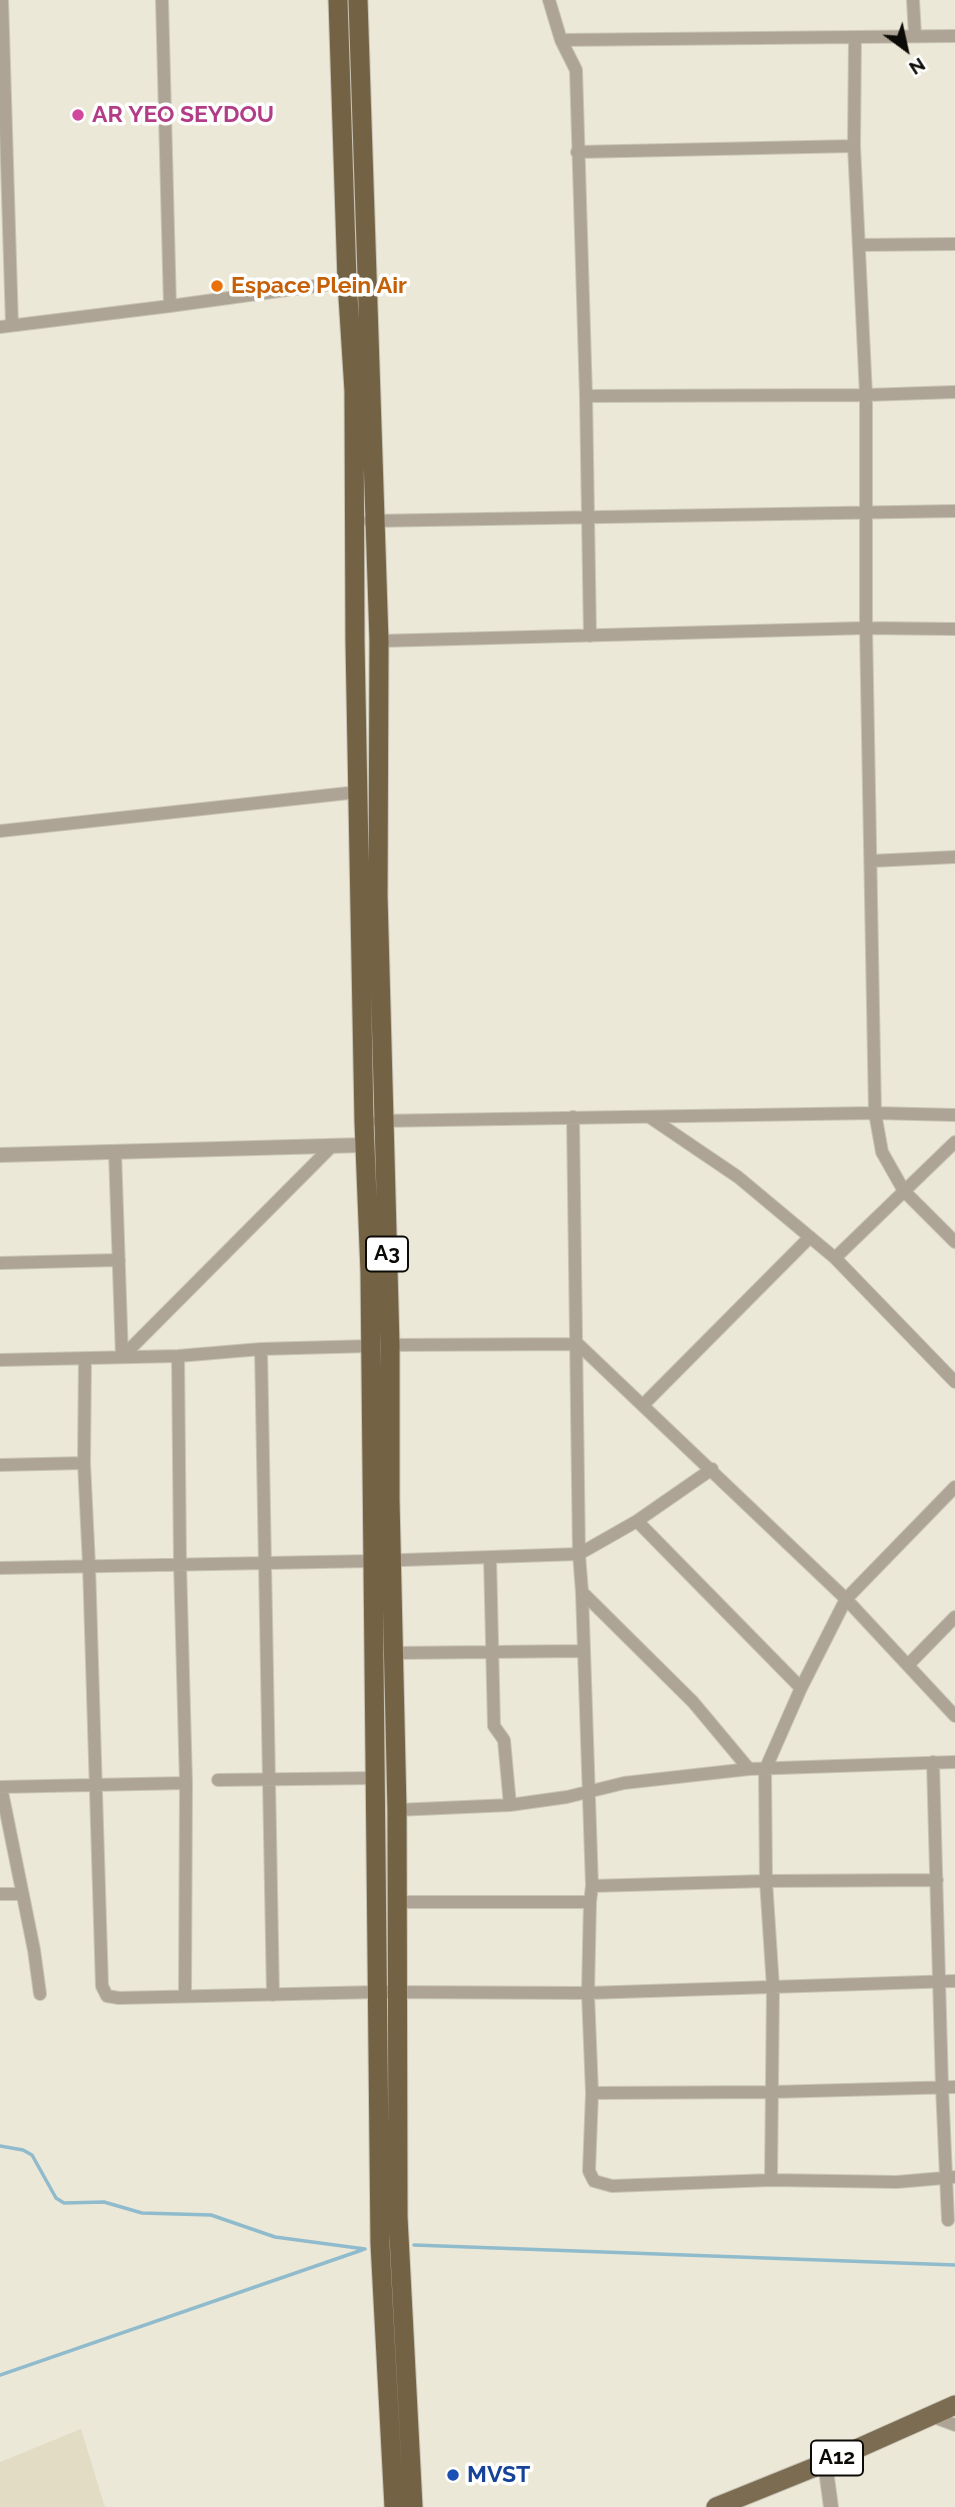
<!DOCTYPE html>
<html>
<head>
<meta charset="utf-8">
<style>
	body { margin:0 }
	#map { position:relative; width:955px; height:2507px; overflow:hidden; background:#ece8d8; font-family:Raleway,sans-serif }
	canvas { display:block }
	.north { position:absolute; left:871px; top:14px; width:70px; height:70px; -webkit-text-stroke:5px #fff; paint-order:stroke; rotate:147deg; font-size:19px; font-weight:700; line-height:28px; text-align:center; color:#0d0b07 }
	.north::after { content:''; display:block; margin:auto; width:24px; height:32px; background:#0d0b07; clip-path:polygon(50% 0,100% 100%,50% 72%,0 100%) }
</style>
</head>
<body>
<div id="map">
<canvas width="955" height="2507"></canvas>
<div class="north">N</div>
</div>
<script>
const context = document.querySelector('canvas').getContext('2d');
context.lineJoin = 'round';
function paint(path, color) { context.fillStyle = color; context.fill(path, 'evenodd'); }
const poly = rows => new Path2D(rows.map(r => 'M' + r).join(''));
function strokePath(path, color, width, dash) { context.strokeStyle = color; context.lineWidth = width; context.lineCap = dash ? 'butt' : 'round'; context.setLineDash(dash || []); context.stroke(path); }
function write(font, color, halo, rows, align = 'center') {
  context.font = font + ' Raleway,sans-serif'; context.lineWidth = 7; context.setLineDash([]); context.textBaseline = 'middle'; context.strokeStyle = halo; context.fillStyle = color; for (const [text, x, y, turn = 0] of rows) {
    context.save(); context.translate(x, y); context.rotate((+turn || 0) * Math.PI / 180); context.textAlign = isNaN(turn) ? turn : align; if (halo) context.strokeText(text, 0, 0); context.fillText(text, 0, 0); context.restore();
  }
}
paint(poly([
	[81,2429,105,2507,0,2507,0,2462]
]), '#e2dcc5');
strokePath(poly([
	[0,2146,23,2150,32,2155,56,2198,64,2203,104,2202,142,2213,211,2215,275,2237,365,2249],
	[414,2245,955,2265],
	[0,2375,362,2250]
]), '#8fbbcd', 3.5);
const minor = poly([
	[2,0,12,325],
	[162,0,170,306],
	[549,0,561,40,576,70,586,396,590,636],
	[913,0,915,35],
	[855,37,854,146,866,395,866,628,875,1113,882,1152,904,1191,955,1242],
	[561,40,955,36],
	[577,152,854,146],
	[859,245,955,244],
	[0,327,170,306,367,279],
	[586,396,866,395,955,392],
	[369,521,955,511],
	[379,641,866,628,955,629],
	[0,831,358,792],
	[871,861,955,857],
	[573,1117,579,1554,582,1592,592,1886,590,1902,588,1993,592,2093,589,2171,594,2181,612,2186,771,2180,897,2182,955,2177],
	[651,1118,738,1177,835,1258,955,1382],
	[378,1121,875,1113,955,1115],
	[115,1152,122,1357],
	[835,1258,955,1142],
	[0,1263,119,1260],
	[390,1345,578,1344,846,1599,955,1716],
	[261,1349,273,1995],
	[178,1356,180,1563,186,1783,185,1996],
	[122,1357,332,1146],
	[85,1359,84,1463,89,1565,102,1986,107,1996,119,1998,377,1992,588,1993,955,1981],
	[0,1360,178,1356,261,1349,370,1346],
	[643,1405,810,1237],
	[0,1465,84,1463],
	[637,1521,801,1688],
	[490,1557,494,1726,504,1740,510,1805],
	[0,1568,373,1561,579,1554,637,1521,712,1469],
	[582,1592,693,1702,749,1769],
	[393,1653,583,1651],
	[908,1665,955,1617],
	[933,1762,942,2087,948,2220],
	[218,1780,376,1778],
	[0,1787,186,1783],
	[1,1787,34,1950,40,1994],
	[397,1810,510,1805,567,1797,624,1783,749,1769,955,1762],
	[592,1886,766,1881,937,1880],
	[0,1894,22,1894],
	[398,1902,590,1902],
	[592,2093,772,2092,955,2087],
	[771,2180,773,1987,766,1881,765,1770,801,1688,846,1599,955,1487],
	[931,2416,955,2425]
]);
const tertiary = poly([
	[0,1155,365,1145],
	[825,2463,831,2507]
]);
const primary = poly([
	[716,2507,825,2463,955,2405]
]);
const trunk = poly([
	[338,0,347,281,354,391,355,642,364,1121,370,1272,380,2243,394,2507],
	[358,0,379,641,378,896,390,1345,390,1500,397,1810,398,2217,413,2507]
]);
strokePath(minor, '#c8c5b7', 14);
strokePath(tertiary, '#c8c5b7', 16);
strokePath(primary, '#c8c5b7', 21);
strokePath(trunk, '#c8c5b7', 21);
strokePath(minor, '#ada495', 12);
strokePath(tertiary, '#ada495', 14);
strokePath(primary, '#7c6c51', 19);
strokePath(trunk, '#746244', 19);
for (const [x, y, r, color] of [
	[78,115,7,"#d1479c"],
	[217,286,7,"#e8710a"],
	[453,2475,7,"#1a4fb4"]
]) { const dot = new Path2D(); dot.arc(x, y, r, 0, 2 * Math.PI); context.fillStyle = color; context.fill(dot); strokePath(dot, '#fff', 2.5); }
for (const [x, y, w] of [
	[387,1254,42],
	[837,2458,52]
]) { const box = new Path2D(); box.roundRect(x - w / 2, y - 17.5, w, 35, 5); context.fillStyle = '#fff'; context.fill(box); strokePath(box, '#0d0b07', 2); }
write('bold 21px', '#0d0b07', null, [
	["A3",387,1254],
	["A12",837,2458]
]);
write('bold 23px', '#b23c85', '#fff', [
	["AR YEO SEYDOU",92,115]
], 'left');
write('bold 23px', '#c56008', '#fff', [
	["Espace Plein Air",231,286]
], 'left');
write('bold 23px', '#164399', '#fff', [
	["MVST",467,2475]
], 'left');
</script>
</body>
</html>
